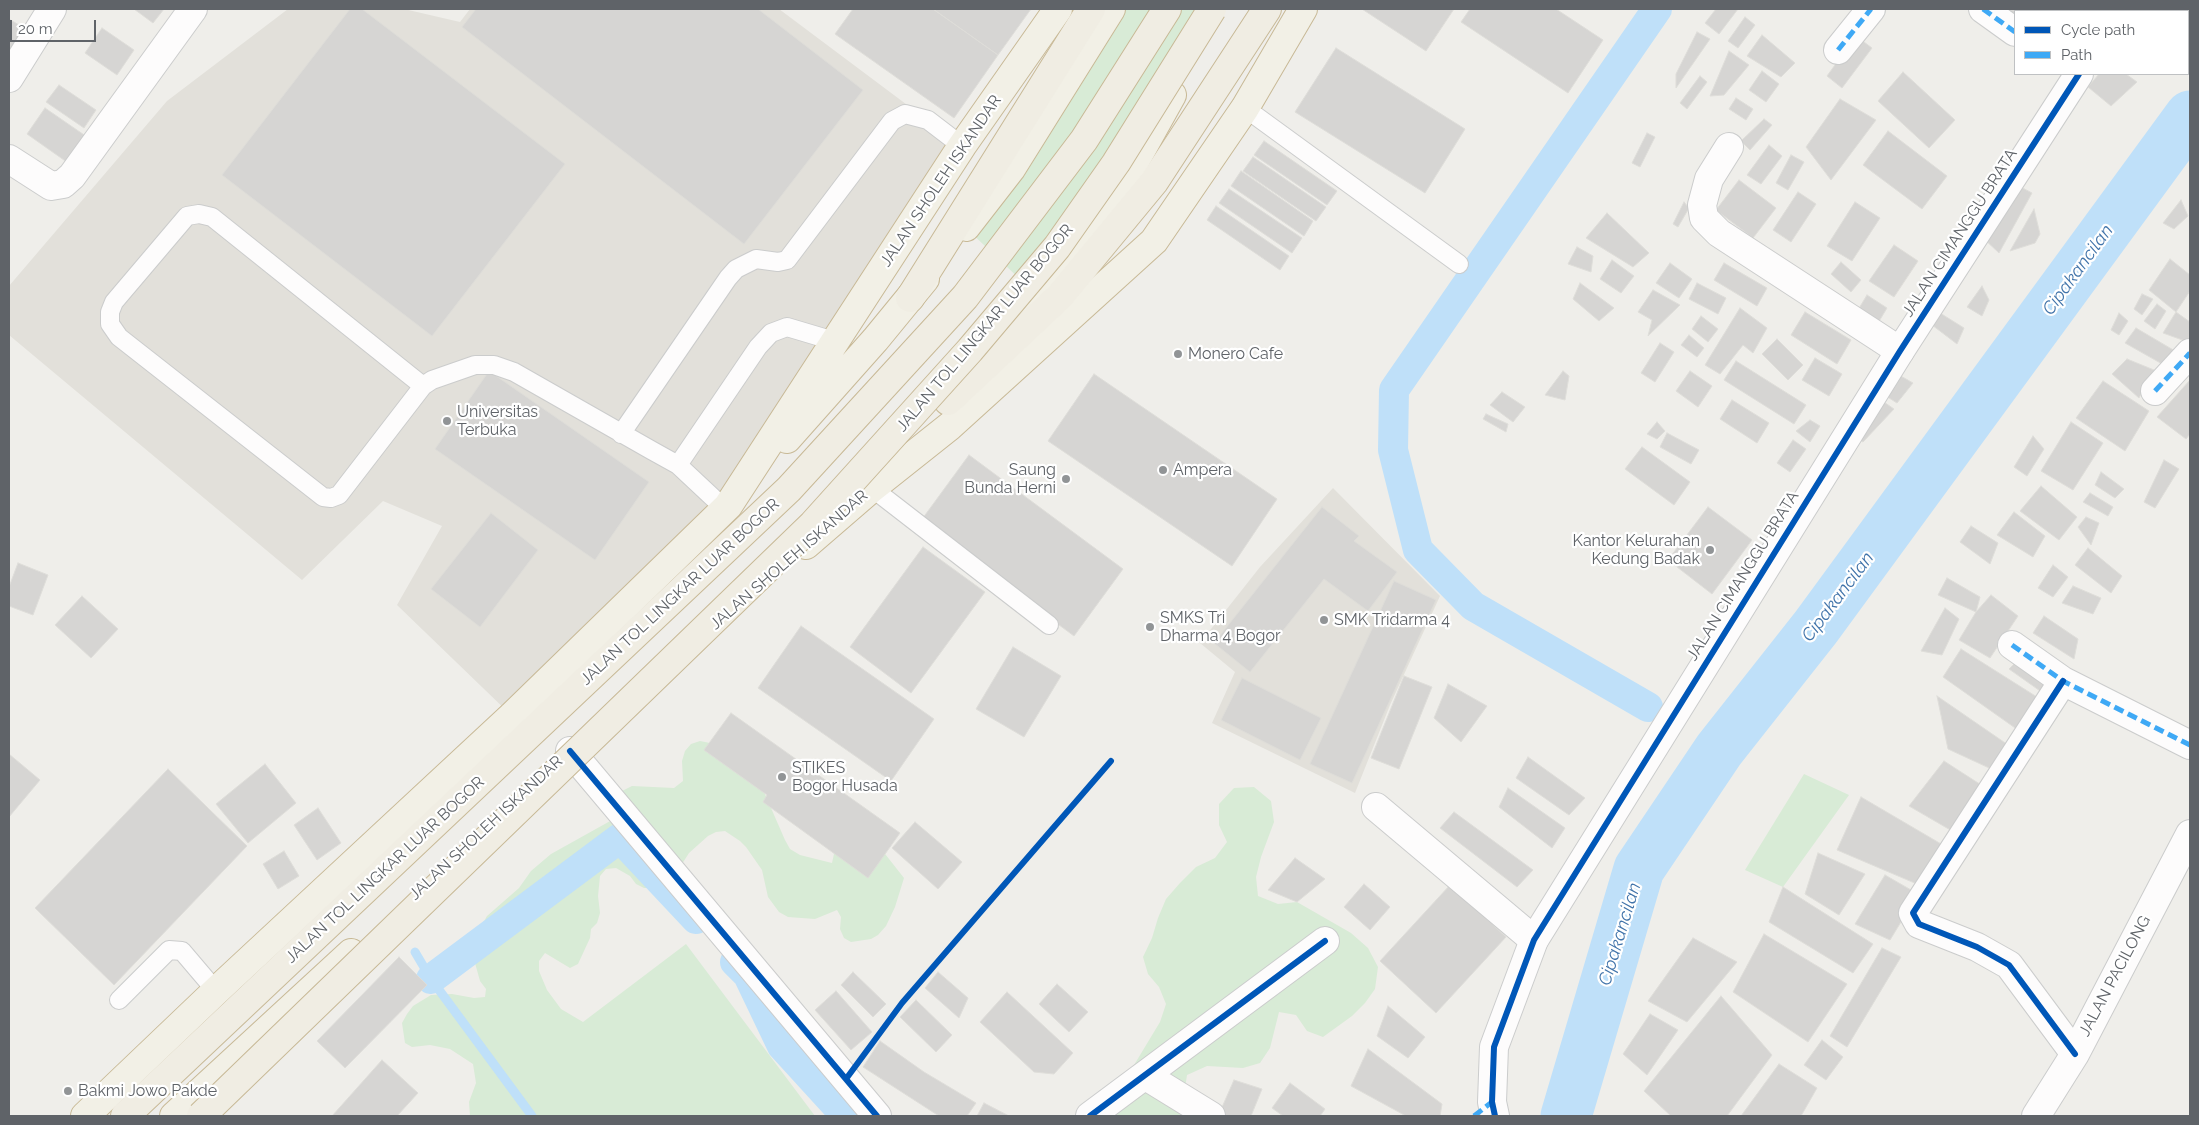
<!DOCTYPE html>
<html>
<head>
<meta charset="utf-8">
<style>
	body { margin:0 }
	#map { position:relative; width:2199px; height:1125px; overflow:hidden; background:#efeeea; font-family:Raleway,sans-serif }
	canvas { display:block }
	.frame { position:absolute; inset:0; border:10px solid #5f6368; pointer-events:none }
	.legend { position:absolute; left:2014px; top:10px; width:175px; height:65px; box-sizing:border-box; background:#fff; border:1px solid #bfc1c3; margin:0; padding:6px 9px; list-style:none; font-size:15px; color:#5f6368 }
	.legend li { display:flex; align-items:center; gap:10px; height:25px }
	.legend b { width:25px; border:1px solid #bfc1c3 }
	.scale { position:absolute; left:10px; top:20px; width:86px; height:22px; box-sizing:border-box; border:2px solid #5f6368; border-top:0; padding-left:6px; font-size:15px; line-height:18px; white-space:nowrap; color:#5f6368; -webkit-text-stroke:4px #fff; paint-order:stroke }
</style>
</head>
<body>
<div id="map">
<canvas width="2199" height="1125"></canvas>
<div class="frame"></div>
<ul class="legend">
<li><b style="height:6px;background:#0057b8"></b>Cycle path</li>
<li><b style="height:6px;background:#3fa9f5"></b>Path</li>
</ul>
<div class="scale">20 m</div>
</div>
<script>
const context = document.querySelector('canvas').getContext('2d');
context.lineJoin = 'round';
function paint(path, color) { context.fillStyle = color; context.fill(path, 'evenodd'); }
const poly = rows => new Path2D(rows.map(r => 'M' + r).join(''));
function strokePath(path, color, width, dash) { context.strokeStyle = color; context.lineWidth = width; context.lineCap = dash ? 'butt' : 'round'; context.setLineDash(dash || []); context.stroke(path); }
function write(font, color, halo, rows, align = 'center') {
  context.font = font + ' Raleway,sans-serif'; context.lineWidth = 4.5; context.setLineDash([]); context.textBaseline = 'middle'; context.strokeStyle = halo; context.fillStyle = color; for (const [text, x, y, turn = 0] of rows) {
    context.save(); context.translate(x, y); context.rotate((+turn || 0) * Math.PI / 180); context.textAlign = isNaN(turn) ? turn : align; if (halo) context.strokeText(text, 0, 0); context.fillText(text, 0, 0); context.restore();
  }
}
paint(poly([
	[288,9,404,9,460,22,470,9,779,9,962,146,728,506,512,716,397,605,442,526,383,501,302,580,9,335,9,286,167,101],
	[1333,488,1440,596,1390,705,1355,793,1212,723,1235,672,1200,643,1260,567]
]), '#e2e0da');
paint(poly([
	[1110,9,1212,9,1025,284,966,228],
	[700,741,720,745,764,792,785,840,790,849,800,855,832,863,834,854,826,839,878,845,904,878,895,907,886,926,878,935,871,939,851,942,844,938,840,929,841,917,837,910,815,919,788,917,779,912,768,897,762,870,746,847,740,841,725,831,716,832,708,836,689,853,675,875,653,888,644,888,636,884,630,876,616,868,606,869,600,876,598,896,600,913,597,923,591,929,590,938,578,964,570,968,545,953,539,961,539,971,547,990,561,1009,583,1022,686,944,815,1116,470,1116,469,1102,476,1083,473,1064,450,1049,430,1045,412,1047,405,1043,402,1023,407,1014,413,1006,431,995,452,994,474,998,485,997,486,989,480,981,475,963,474,945,476,935,487,916,519,888,531,871,551,854,612,820,622,791,632,786,674,788,683,781,682,761,685,751,691,744],
	[1804,774,1849,795,1783,887,1745,870],
	[1254,787,1271,801,1274,822,1261,857,1256,877,1258,896,1278,904,1297,902,1351,933,1368,948,1378,967,1375,989,1365,1003,1352,1016,1323,1037,1307,1031,1296,1015,1279,1012,1270,1048,1260,1063,1243,1068,1207,1066,1187,1075,1181,1116,1078,1116,1128,1075,1160,1022,1166,1004,1159,987,1148,974,1143,957,1152,938,1158,918,1166,899,1180,883,1196,867,1215,858,1227,842,1219,825,1219,804,1234,788]
]), '#d8ebd6');
strokePath(poly([
	[415,952,431,979,532,1116]
]), '#bfe0f9', 9);
strokePath(poly([
	[1648,707,1473,606,1418,550,1393,450,1394,390,1657,9],
	[735,962,748,975,782,1046,846,1116],
	[431,979,620,838,696,919]
]), '#bfe0f9', 30);
strokePath(poly([
	[1566,1116,1639,869,1719,750,1816,627,2190,116]
]), '#bfe0f9', 51);
const building = poly([
	[134,9,164,9,153,23,134,9],
	[350,9,362,9,565,164,432,336,222,175,350,9],
	[476,9,758,9,863,90,744,244,462,27,476,9],
	[853,9,933,9,998,55,954,118,835,34,853,9],
	[933,9,1031,9,998,55,933,9],
	[1362,9,1454,9,1426,51,1362,9],
	[1470,9,1556,9,1603,40,1568,93,1461,22,1470,9],
	[1716,9,1738,9,1719,34,1705,23,1716,9],
	[2010,9,2051,9,2049,11,2015,11,2015,15,2009,11,2010,9],
	[1745,17,1755,25,1738,48,1728,41,1745,17],
	[9,19,29,31,9,63,9,19],
	[102,28,134,50,117,75,85,53,102,28],
	[1697,32,1710,39,1676,88,1676,74,1697,32],
	[1762,35,1795,63,1781,77,1747,56,1762,35],
	[1856,36,1872,48,1842,88,1827,76,1856,36],
	[1336,48,1465,129,1425,193,1295,112,1336,48],
	[1729,51,1749,65,1724,95,1710,96,1729,51],
	[1762,71,1779,84,1766,102,1749,90,1762,71],
	[1903,72,1955,120,1929,148,1878,101,1903,72],
	[2099,74,2126,74,2137,82,2111,106,2088,87,2099,74],
	[1700,76,1707,82,1687,109,1680,103,1700,76],
	[59,85,96,110,84,128,46,102,59,85],
	[1736,98,1753,109,1746,120,1729,109,1736,98],
	[1840,99,1876,120,1831,180,1806,147,1840,99],
	[45,108,90,139,71,165,27,134,45,108],
	[1764,119,1772,125,1750,150,1741,141,1764,119],
	[1888,131,1947,176,1922,209,1863,165,1888,131],
	[1647,133,1655,137,1640,167,1632,163,1647,133],
	[1264,141,1337,191,1327,205,1254,155,1264,141],
	[1769,145,1782,156,1761,184,1747,175,1769,145],
	[1791,155,1804,162,1788,190,1776,183,1791,155],
	[1253,157,1326,207,1316,221,1243,171,1253,157],
	[1241,171,1313,221,1304,236,1231,186,1241,171],
	[1739,180,1776,208,1753,238,1716,210,1739,180],
	[2017,185,2032,193,1999,253,1982,237,2017,185],
	[1229,189,1302,238,1292,253,1219,203,1229,189],
	[1798,192,1816,204,1791,242,1773,230,1798,192],
	[2181,200,2188,216,2174,229,2163,223,2181,200],
	[1684,202,1689,208,1678,227,1673,224,1684,202],
	[1855,202,1880,218,1852,261,1827,246,1855,202],
	[1216,206,1289,256,1280,270,1207,220,1216,206],
	[2034,209,2040,234,2035,243,2010,251,2034,209],
	[1607,213,1649,253,1633,267,1586,238,1607,213],
	[1894,245,1918,261,1894,297,1869,281,1894,245],
	[1577,247,1593,256,1591,272,1568,264,1577,247],
	[2170,259,2190,275,2190,291,2176,312,2149,290,2170,259],
	[1612,260,1634,276,1621,293,1600,279,1612,260],
	[1841,262,1861,280,1851,292,1831,274,1841,262],
	[1670,263,1692,279,1679,298,1656,283,1670,263],
	[1724,263,1767,288,1757,306,1714,280,1724,263],
	[1580,283,1614,308,1599,321,1573,299,1580,283],
	[1697,283,1726,298,1718,314,1689,299,1697,283],
	[1982,286,1989,300,1982,316,1967,307,1982,286],
	[1653,290,1680,305,1648,336,1652,320,1638,312,1653,290],
	[2142,294,2153,299,2142,315,2134,309,2142,294],
	[1867,295,1887,308,1878,323,1858,310,1867,295],
	[2157,304,2166,311,2155,329,2144,321,2157,304],
	[1740,308,1767,328,1753,353,1743,345,1720,374,1705,365,1740,308],
	[1805,312,1851,340,1837,364,1791,335,1805,312],
	[2176,312,2190,322,2190,337,2188,342,2163,333,2176,312],
	[1940,313,1964,328,1957,344,1932,325,1940,313],
	[2119,313,2128,321,2119,335,2111,330,2119,313],
	[1701,316,1718,329,1708,342,1692,329,1701,316],
	[2136,328,2175,351,2164,365,2125,343,2136,328],
	[1689,335,1704,348,1697,357,1681,345,1689,335],
	[1777,339,1803,365,1788,380,1762,354,1777,339],
	[1660,343,1674,352,1655,382,1641,373,1660,343],
	[1815,358,1842,374,1829,396,1802,380,1815,358],
	[2127,359,2154,370,2139,398,2112,374,2127,359],
	[1736,361,1806,405,1794,424,1724,380,1736,361],
	[489,371,649,482,595,560,435,449,489,371],
	[1563,371,1569,376,1565,400,1545,395,1563,371],
	[1690,371,1712,386,1698,407,1676,391,1690,371],
	[1094,374,1277,499,1232,566,1048,441,1094,374],
	[1899,375,1913,383,1897,403,1886,396,1899,375],
	[2190,380,2190,434,2186,439,2157,417,2190,380],
	[2103,381,2149,411,2125,451,2076,418,2103,381],
	[1502,392,1525,407,1513,422,1490,405,1502,392],
	[1732,400,1769,423,1757,443,1720,419,1732,400],
	[1881,400,1894,409,1863,442,1856,438,1881,400],
	[1486,414,1508,424,1506,432,1483,419,1486,414],
	[1810,420,1820,426,1810,442,1796,431,1810,420],
	[1657,422,1665,431,1657,439,1647,434,1657,422],
	[2071,422,2103,443,2073,490,2041,471,2071,422],
	[1667,433,1699,450,1691,464,1660,447,1667,433],
	[2033,436,2044,449,2027,476,2014,467,2033,436],
	[1793,440,1806,449,1790,472,1777,463,1793,440],
	[1642,447,1690,482,1674,505,1625,469,1642,447],
	[969,455,1123,569,1074,636,920,522,969,455],
	[2164,460,2179,469,2155,508,2144,502,2164,460],
	[2101,472,2124,489,2115,498,2095,485,2101,472],
	[2041,486,2077,517,2059,540,2020,511,2041,486],
	[2090,493,2113,507,2108,516,2083,502,2090,493],
	[1322,507,1359,536,1354,541,1397,572,1368,611,1324,579,1250,672,1214,643,1322,507],
	[1708,507,1752,540,1712,594,1668,560,1708,507],
	[2014,512,2045,536,2033,557,1997,535,2014,512],
	[491,513,538,550,480,627,431,589,491,513],
	[2086,517,2099,523,2091,545,2078,527,2086,517],
	[1971,526,1998,543,1990,564,1960,542,1971,526],
	[923,547,985,592,911,693,850,647,923,547],
	[2088,548,2122,576,2111,593,2075,565,2088,548],
	[18,563,48,575,33,615,9,606,9,587,18,563],
	[2053,565,2068,577,2053,597,2038,588,2053,565],
	[1947,578,1980,597,1976,612,1938,595,1947,578],
	[1394,581,1436,600,1352,783,1310,764,1394,581],
	[2073,586,2101,598,2093,614,2062,603,2073,586],
	[1991,595,2018,616,1990,658,1959,640,1976,612,1991,595],
	[82,596,118,629,91,658,55,625,82,596],
	[1945,608,1959,619,1942,655,1921,651,1945,608],
	[2044,616,2078,639,2074,659,2033,633,2044,616],
	[801,626,934,719,891,781,758,688,801,626],
	[1013,647,1061,676,1024,737,976,709,1013,647],
	[1961,649,2037,697,2018,730,1943,677,1961,649],
	[2014,664,2049,684,2043,693,2009,669,2014,664],
	[1404,676,1432,687,1399,769,1371,758,1404,676],
	[1242,678,1321,718,1300,760,1221,720,1242,678],
	[1448,684,1487,706,1461,742,1434,718,1448,684],
	[1937,696,2014,749,2000,773,1948,749,1937,696],
	[731,713,900,833,868,878,763,802,767,795,704,750,731,713],
	[9,754,40,780,9,817,9,754],
	[1528,757,1585,798,1569,815,1516,778,1528,757],
	[1944,761,1989,790,1959,835,1909,806,1944,761],
	[265,764,296,803,248,843,216,804,265,764],
	[168,769,247,846,114,985,35,908,168,769],
	[1508,788,1565,828,1552,848,1499,807,1508,788],
	[1861,797,1948,848,1924,887,1837,850,1861,797],
	[318,808,341,843,317,860,294,825,318,808],
	[1454,812,1533,870,1517,887,1440,828,1454,812],
	[915,822,962,862,938,889,892,848,915,822],
	[284,851,299,876,278,889,263,864,284,851],
	[1818,853,1865,874,1839,915,1805,894,1818,853],
	[1295,858,1325,879,1297,902,1268,890,1295,858],
	[1885,875,1918,894,1890,940,1855,924,1885,875],
	[1364,884,1390,907,1370,930,1344,907,1364,884],
	[1450,885,1506,937,1436,1013,1380,961,1450,885],
	[1783,887,1873,944,1853,973,1769,922,1783,887],
	[1764,934,1847,984,1808,1042,1733,992,1764,934],
	[1693,938,1737,962,1687,1022,1648,1001,1693,938],
	[1882,948,1901,957,1847,1047,1830,1036,1882,948],
	[399,957,427,985,345,1068,317,1041,399,957],
	[853,972,886,1004,873,1017,841,985,853,972],
	[938,972,968,998,959,1018,925,988,938,972],
	[1057,984,1088,1012,1069,1032,1039,1004,1057,984],
	[836,991,872,1032,851,1050,815,1010,836,991],
	[1007,992,1073,1053,1054,1074,1034,1072,980,1022,1007,992],
	[1721,996,1772,1055,1727,1116,1671,1116,1644,1091,1721,996],
	[916,1000,952,1035,936,1052,900,1017,916,1000],
	[1388,1006,1425,1037,1408,1058,1377,1036,1388,1006],
	[1650,1014,1678,1030,1647,1075,1623,1054,1650,1014],
	[1822,1040,1843,1057,1826,1080,1804,1065,1822,1040],
	[880,1041,924,1072,976,1103,967,1116,939,1116,863,1067,880,1041],
	[1368,1049,1442,1104,1440,1116,1406,1116,1351,1086,1368,1049],
	[382,1060,418,1093,397,1116,332,1116,382,1060],
	[1779,1064,1817,1088,1801,1116,1741,1116,1779,1064],
	[1234,1080,1262,1089,1251,1116,1223,1116,1219,1114,1234,1080],
	[1290,1083,1325,1109,1320,1116,1283,1116,1272,1108,1290,1083],
	[984,1103,1009,1116,977,1116,984,1103]
]);
paint(building, '#d6d5d3');
strokePath(building, '#deddd9', 1);
const service = poly([
	[1245,108,1459,264],
	[423,386,212,217,199,214,187,216,114,302,110,312,110,324,119,337,323,497,331,498,339,495,423,386,432,380,475,365,494,365,514,372,651,450,678,465,725,509],
	[621,434,728,278,736,269,756,259,778,262,787,260,892,121,905,114,928,120,962,146],
	[678,465,758,347,771,333,787,327,834,341],
	[872,488,1049,625],
	[119,1000,169,950,182,951,216,991]
]);
const minor = poly([
	[1983,9,2015,32],
	[1838,50,1871,9],
	[9,78,52,9],
	[1729,147,1709,179,1702,205,1704,218,1719,233,1900,351],
	[9,159,51,186,63,184,72,176,193,9],
	[2155,391,2190,353],
	[2012,645,2063,681,2190,745],
	[2063,681,1913,913,1919,924,1977,947,2009,965,2075,1054],
	[570,751,877,1116],
	[1376,807,1534,940],
	[1146,1076,1211,1116],
	[1090,1116,1325,941],
	[2036,1116,2075,1054,2190,834]
]);
const tertiary = poly([
	[2120,11,2122,9],
	[1495,1116,1492,1102,1494,1047,1534,940,1900,351,2079,74]
]);
const trunk = poly([
	[966,227,1011,169,1111,9],
	[993,346,1113,201,1172,95],
	[787,439,875,340,925,279],
	[806,545,872,488,950,426,1154,241,1245,108,1303,9],
	[85,1116,216,991,512,716,728,506,962,146,1058,9],
	[174,1116,351,953]
]);
const motorway = poly([
	[910,298,1091,9],
	[948,401,1060,296,1154,182,1267,9],
	[125,1116,789,489,965,297,1084,140,1167,9]
]);
strokePath(service, '#cbcccc', 20);
strokePath(minor, '#cbcccc', 30);
strokePath(tertiary, '#cbcccc', 30);
strokePath(trunk, '#c8b996', 30);
strokePath(motorway, '#c8b996', 30);
strokePath(service, '#fdfcfc', 18);
strokePath(minor, '#fdfcfc', 28);
strokePath(tertiary, '#fdfcfc', 28);
strokePath(trunk, '#f2f0e6', 28);
strokePath(motorway, '#f0ede3', 28);
const motorwayBridge = poly([
	[201,1116,813,524,970,350,1057,247,1116,163,1212,9]
]);
strokePath(motorwayBridge, '#c8b996', 30, []);
strokePath(motorwayBridge, '#f0ede3', 28);
strokePath(poly([
	[1983,9,2015,32],
	[1838,50,1871,9],
	[2155,391,2190,353],
	[2012,645,2063,681,2190,745],
	[1474,1116,1492,1102]
]), '#3fa9f5', 5, [10, 5]);
strokePath(poly([
	[2063,681,1913,913,1919,924,1977,947,2009,965,2075,1054],
	[570,751,877,1116],
	[846,1079,902,1003,1111,761],
	[1090,1116,1325,941],
	[1495,1116,1492,1102,1494,1047,1534,940,1900,351,2079,74]
]), '#0057b8', 6);
for (const [x, y, r, color] of [
	[1178,354,5,"#919496"],
	[447,421,5,"#919496"],
	[1163,470,5,"#919496"],
	[1066,479,5,"#919496"],
	[1710,550,5,"#919496"],
	[1324,620,5,"#919496"],
	[1150,627,5,"#919496"],
	[782,777,5,"#919496"],
	[68,1091,5,"#919496"]
]) { const dot = new Path2D(); dot.arc(x, y, r, 0, 2 * Math.PI); context.fillStyle = color; context.fill(dot); strokePath(dot, '#fff', 2); }
write('16px', '#5f6368', '#fff', [
	["JALAN SHOLEH ISKANDAR",941,181,-56],
	["JALAN CIMANGGU BRATA",1960,233,-57],
	["JALAN TOL LINGKAR LUAR BOGOR",985,328,-50],
	["JALAN SHOLEH ISKANDAR",789,560,-41],
	["JALAN CIMANGGU BRATA",1743,576,-58],
	["JALAN TOL LINGKAR LUAR BOGOR",680,592,-43],
	["JALAN SHOLEH ISKANDAR",486,828,-43],
	["JALAN TOL LINGKAR LUAR BOGOR",385,870,-43],
	["JALAN PACILONG",2115,976,-62]
]);
write('16px', '#5f6368', '#fff', [
	["Monero Cafe",1188,354],
	["Universitas",457,412],
	["Terbuka",457,430],
	["Saung",1056,470,"right"],
	["Bunda Herni",1056,488,"right"],
	["Ampera",1173,470],
	["Kantor Kelurahan",1700,541,"right"],
	["Kedung Badak",1700,559,"right"],
	["SMKS Tri",1160,618],
	["Dharma 4 Bogor",1160,636],
	["SMK Tridarma 4",1334,620],
	["STIKES",792,768],
	["Bogor Husada",792,786],
	["Bakmi Jowo Pakde",78,1091]
], 'left');
write('italic 18px', '#4174aa', '#fff', [
	["Cipakancilan",2078,270,-54],
	["Cipakancilan",1838,597,-53],
	["Cipakancilan",1620,934,-73]
]);
</script>
</body>
</html>
